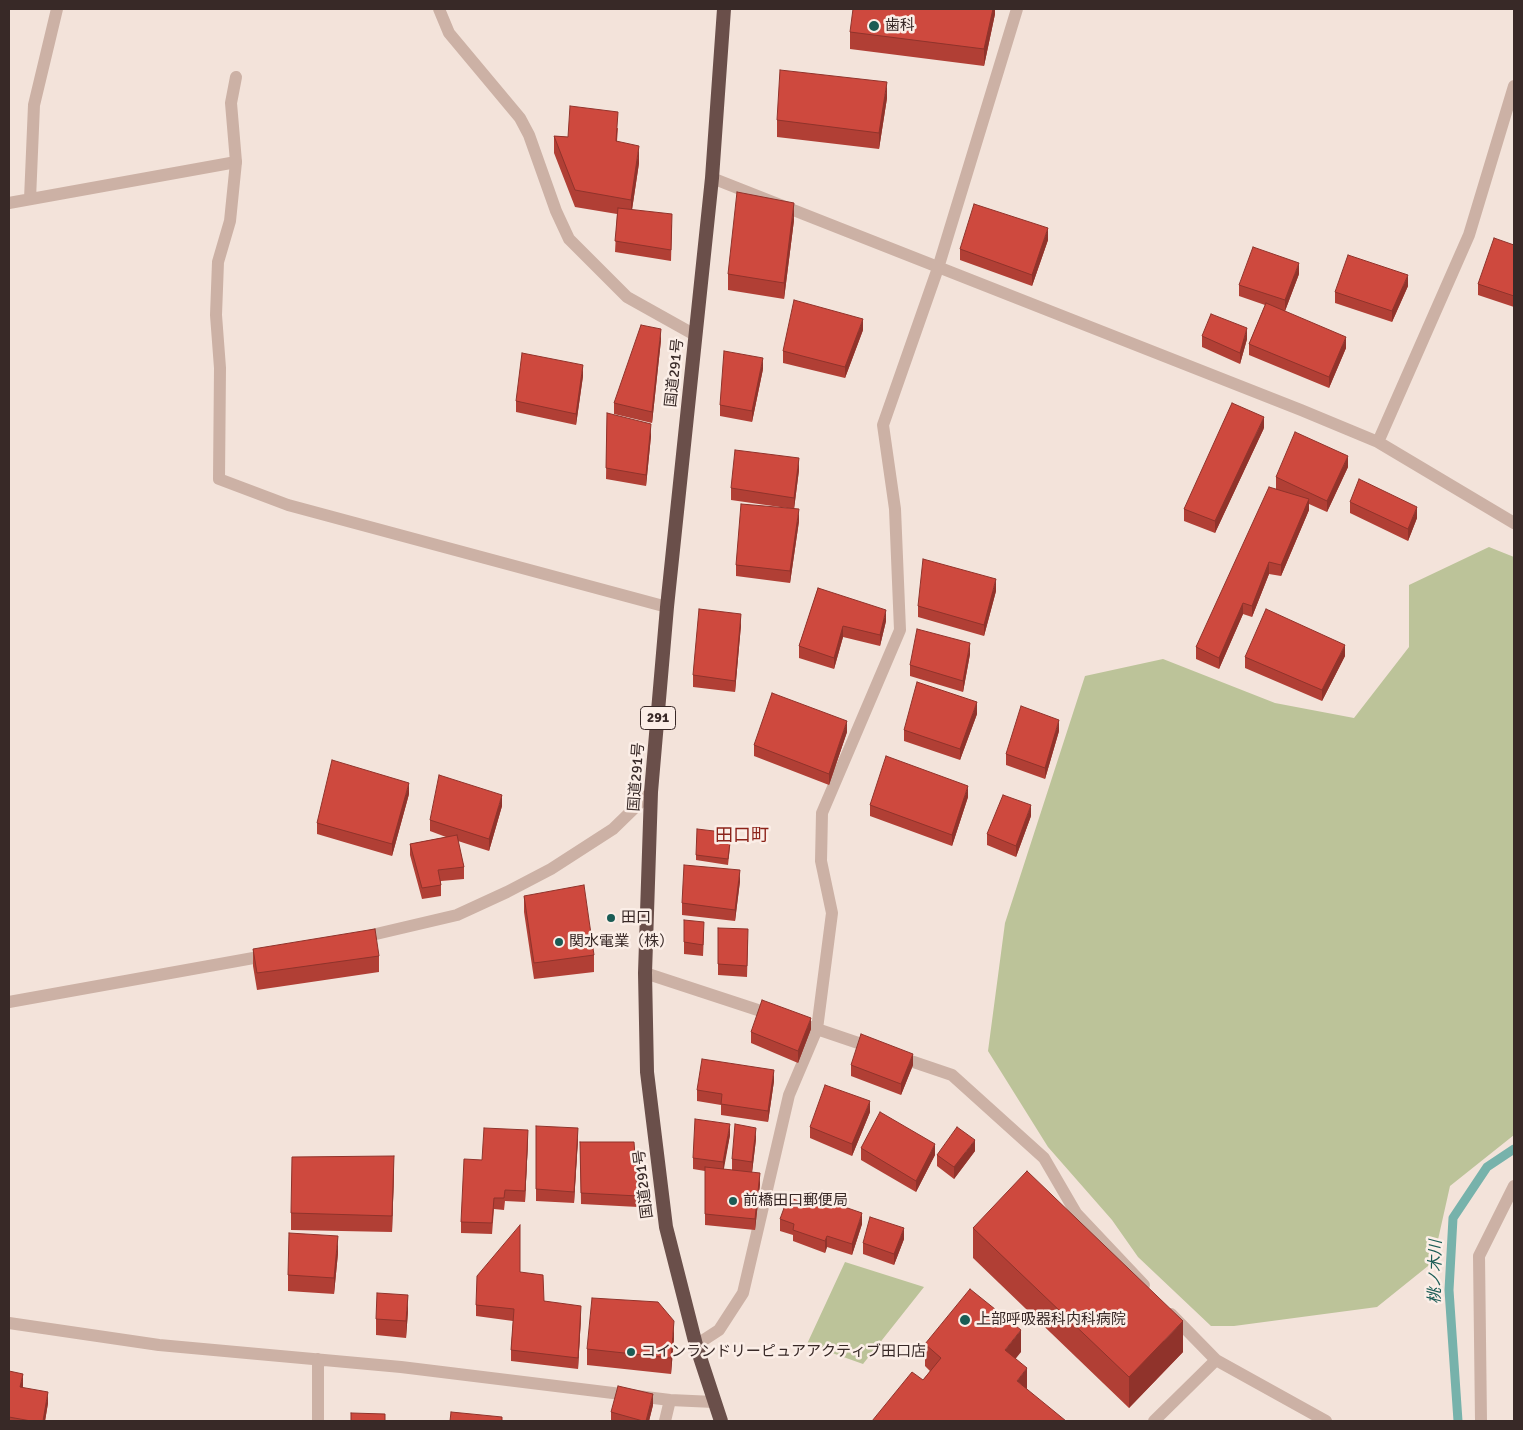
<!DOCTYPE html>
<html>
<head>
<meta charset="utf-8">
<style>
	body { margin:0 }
	#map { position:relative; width:1523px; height:1430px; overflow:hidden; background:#f3e3da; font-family:Signika,sans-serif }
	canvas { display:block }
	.frame { position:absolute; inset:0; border:10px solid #382927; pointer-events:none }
</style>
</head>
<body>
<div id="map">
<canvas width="1523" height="1430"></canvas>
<div class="frame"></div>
</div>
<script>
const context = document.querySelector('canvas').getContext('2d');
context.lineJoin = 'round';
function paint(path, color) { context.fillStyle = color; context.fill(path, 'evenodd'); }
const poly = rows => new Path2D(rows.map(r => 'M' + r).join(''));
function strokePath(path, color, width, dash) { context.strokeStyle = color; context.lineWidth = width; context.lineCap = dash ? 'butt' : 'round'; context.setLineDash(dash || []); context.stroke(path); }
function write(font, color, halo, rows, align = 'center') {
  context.font = font + ' Signika,"Noto Sans JP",sans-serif'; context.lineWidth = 5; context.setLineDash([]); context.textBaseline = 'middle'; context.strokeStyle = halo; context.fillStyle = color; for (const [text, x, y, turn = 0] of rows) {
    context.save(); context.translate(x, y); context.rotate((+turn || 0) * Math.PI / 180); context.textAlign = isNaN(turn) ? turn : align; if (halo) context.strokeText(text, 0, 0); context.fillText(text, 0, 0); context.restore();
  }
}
paint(poly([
	[1489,547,1514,557,1514,1135,1450,1186,1433,1262,1377,1307,1234,1326,1211,1326,1138,1257,1112,1220,1048,1147,988,1051,1005,923,1085,676,1163,659,1275,703,1354,718,1409,647,1409,585],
	[845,1262,924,1287,863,1364,807,1344]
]), '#bcc399');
strokePath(poly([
	[1458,1421,1449,1290,1453,1218,1487,1167,1514,1149]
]), '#77b2ab', 9);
strokePath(poly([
	[439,9,449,33,520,118,529,135,556,211,569,239,627,297,695,335],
	[30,199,34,105,57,9],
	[9,203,236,162]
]), '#ccb1a5', 12);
strokePath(poly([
	[236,77,231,103,236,162,230,221,218,262,216,315,220,368,219,479,288,505,667,607],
	[712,178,1301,410,1378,442,1469,235,1514,86],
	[1378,442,1514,523],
	[359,938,457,915,507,892,551,869,613,829,651,792],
	[645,973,773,1015],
	[9,1002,270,955],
	[811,1027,873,1048],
	[896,1056,952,1075,1044,1158,1076,1213,1144,1285],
	[1171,1314,1216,1360,1326,1421],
	[9,1323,159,1345,401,1367,670,1400,714,1402],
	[696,1345,719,1330,743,1293,789,1095,817,1029,832,913,821,861,822,813,900,630,895,509,883,425,938,268,1017,9],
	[318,1421,318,1359],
	[665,1421,670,1400],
	[1154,1421,1216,1360],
	[1481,1421,1479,1256,1514,1186]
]), '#ccb1a5', 12);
strokePath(poly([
	[721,1421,696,1345,666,1227,647,1072,645,973,651,792,667,607,712,178,724,9]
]), '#6a4f4a', 14);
paint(poly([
	[995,9,995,14,984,66,850,49,850,32],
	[887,98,879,149,777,137,777,120],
	[618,128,617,141,639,163,632,210,672,225,671,261,615,252,617,214,575,207,554,153,554,136,568,137],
	[794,220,784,299,728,290,728,274],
	[1048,240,1032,286,960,260,960,249],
	[1514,245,1514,307,1478,295,1478,284],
	[1299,274,1285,311,1346,348,1329,388,1249,355,1249,344,1265,305,1239,296,1239,285],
	[1408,286,1392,322,1335,303,1335,292],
	[863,330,845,378,783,363,783,351],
	[1202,336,1247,339,1240,364,1202,347],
	[661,340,652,423,614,414,614,403],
	[763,369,752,422,720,416,720,405],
	[583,376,576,425,516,412,516,401],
	[607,413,651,436,646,486,606,479],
	[1264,428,1215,533,1184,521,1184,509],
	[1348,467,1327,512,1309,504,1309,510,1281,576,1269,574,1252,617,1243,614,1219,669,1196,659,1196,647,1276,489,1276,477],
	[799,470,794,509,731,500,731,488],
	[1350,502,1417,518,1408,541,1350,513],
	[799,521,790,583,736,576,736,565],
	[818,588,886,621,880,646,843,637,834,669,799,658,799,646],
	[996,591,984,636,918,617,918,606],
	[741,625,735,692,693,687,693,675],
	[970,654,963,692,910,676,910,665],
	[1345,656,1322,701,1245,668,1245,657],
	[977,714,960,760,904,741,904,730],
	[1059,731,1045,779,1006,765,1006,754],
	[847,732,829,785,754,756,754,745],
	[409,794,392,856,317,834,317,823],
	[968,797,952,846,870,816,870,805],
	[502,806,489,851,458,841,464,867,464,879,441,881,441,896,422,899,410,855,410,844,446,837,430,831,430,820],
	[1031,816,1016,857,987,845,987,834],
	[731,838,728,865,696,860,696,855],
	[740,881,735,921,682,915,682,903],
	[524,896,594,955,594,972,534,979,524,912],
	[684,920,704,933,703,956,684,954],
	[718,928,748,940,747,977,718,975],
	[253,949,379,956,379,972,257,990,253,966],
	[811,1029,798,1063,751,1043,751,1032],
	[851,1065,913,1065,901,1095,851,1076],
	[774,1081,768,1122,721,1115,721,1105,697,1101,697,1090],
	[870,1112,852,1156,810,1138,810,1127],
	[536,1126,578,1139,574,1203,536,1201],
	[730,1135,723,1169,732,1170,732,1159,756,1139,752,1172,760,1184,755,1230,705,1225,705,1171,693,1169,693,1158],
	[528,1141,525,1202,505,1201,504,1210,494,1209,492,1234,461,1233,461,1222,482,1160],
	[580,1142,638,1196,638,1207,581,1204],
	[861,1148,935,1155,916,1192,861,1160],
	[975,1151,954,1179,937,1166,937,1155],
	[394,1173,392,1232,291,1230,291,1213],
	[780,1219,862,1224,852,1255,827,1247,825,1253,793,1241,793,1235,780,1231],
	[973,1228,1183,1352,1129,1408,973,1258],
	[904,1239,894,1265,863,1254,863,1243],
	[338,1253,334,1294,288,1291,288,1275],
	[520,1272,544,1301,581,1317,578,1369,511,1361,511,1350,513,1321,476,1316,476,1305],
	[408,1311,406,1338,376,1335,376,1319],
	[674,1338,671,1374,587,1365,587,1349],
	[925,1344,1021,1352,923,1380,930,1371,925,1366],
	[9,1371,23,1386,22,1388,48,1403,45,1421,9,1421],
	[653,1405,649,1421,611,1421,611,1412]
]), '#b13f35');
paint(poly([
	[993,9,995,9,995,14,984,66,984,49],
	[887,82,887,98,879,149,879,133],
	[639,146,639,163,631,216,631,200],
	[794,203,794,220,784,299,784,283],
	[1048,228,1048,240,1032,286,1032,275],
	[1299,263,1299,274,1285,311,1285,300],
	[1408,275,1408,286,1392,322,1392,311],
	[863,319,863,330,845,378,845,367],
	[1247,328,1247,339,1240,364,1240,353],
	[661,329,661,340,652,423,652,412],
	[1346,337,1346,348,1329,388,1329,377],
	[763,358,763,369,752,422,752,411],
	[583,365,583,376,576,425,576,414],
	[1264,417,1264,428,1215,533,1215,521],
	[651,424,651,436,646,486,646,475],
	[1348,456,1348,467,1327,512,1327,501],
	[799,458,799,470,794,509,794,498],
	[1309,499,1309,510,1281,576,1281,565],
	[1417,507,1417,518,1408,541,1408,529],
	[799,509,799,521,790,583,790,571],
	[1269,562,1269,574,1252,617,1252,606],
	[996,579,996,591,984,636,984,625],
	[1243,603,1243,614,1219,669,1219,658],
	[886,610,886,621,880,646,880,635],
	[741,614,741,625,735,692,735,681],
	[843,626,843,637,834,669,834,658],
	[970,643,970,654,963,692,963,681],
	[1345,645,1345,656,1322,701,1322,690],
	[977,702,977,714,960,760,960,749],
	[1059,720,1059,731,1045,779,1045,768],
	[847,721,847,732,829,785,829,774],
	[409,783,409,794,392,856,392,844],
	[968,786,968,797,952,846,952,835],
	[502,795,502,806,489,851,489,839],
	[1031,805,1031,816,1016,857,1016,846],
	[740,870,740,881,735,921,735,910],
	[811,1018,811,1029,798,1063,798,1051],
	[913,1054,913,1065,901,1095,901,1084],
	[774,1070,774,1081,768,1122,768,1111],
	[870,1101,870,1112,852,1156,852,1144],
	[730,1124,730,1135,723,1174,723,1162],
	[578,1128,578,1139,574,1203,574,1192],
	[756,1128,756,1139,752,1173,752,1162],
	[528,1130,528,1141,525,1202,525,1191],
	[975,1140,975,1151,954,1179,954,1167],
	[935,1144,935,1155,916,1192,916,1181],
	[394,1156,394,1173,392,1232,392,1216],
	[760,1173,760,1184,755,1230,755,1219],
	[862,1213,862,1224,852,1255,852,1244],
	[904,1228,904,1239,894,1265,894,1254],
	[338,1236,338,1253,334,1294,334,1278],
	[827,1236,827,1247,825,1253,825,1241],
	[408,1295,408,1311,406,1338,406,1321],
	[581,1306,581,1317,578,1369,578,1358],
	[674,1321,674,1338,671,1374,671,1358],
	[1183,1321,1183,1352,1129,1408,1129,1377],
	[1021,1330,1021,1352,1005,1372,1005,1350],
	[1027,1368,1027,1390,1017,1381],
	[23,1374,23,1386,20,1398,20,1387],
	[48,1392,48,1403,45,1421,43,1421],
	[653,1394,653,1405,649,1421,646,1421]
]), '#90332b');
const building = poly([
	[853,9,993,9,984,49,850,32,853,9],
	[780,70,887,82,879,133,777,120,780,70],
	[570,106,618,112,616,141,639,146,631,200,575,190,554,136,568,137,570,106],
	[737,192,794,203,784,283,728,274,737,192],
	[974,204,1048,228,1032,275,960,249,974,204],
	[618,208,672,214,671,250,615,241,618,208],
	[1494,238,1514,245,1514,296,1478,284,1494,238],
	[1253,247,1299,263,1285,300,1239,285,1253,247],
	[1348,255,1408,275,1392,311,1335,292,1348,255],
	[794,300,863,319,845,367,783,351,794,300],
	[1266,303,1346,337,1329,377,1249,344,1266,303],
	[1211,314,1247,328,1240,353,1202,336,1211,314],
	[641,325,661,329,652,412,614,403,641,325],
	[724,351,763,358,752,411,720,405,724,351],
	[522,353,583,365,576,414,516,401,522,353],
	[1232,403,1264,417,1215,521,1184,509,1232,403],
	[607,413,651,424,646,475,606,468,607,413],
	[1295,432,1348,456,1327,501,1276,477,1295,432],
	[735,450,799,458,794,498,731,488,735,450],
	[1359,479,1417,507,1408,529,1350,502,1359,479],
	[1269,487,1309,499,1281,565,1269,562,1252,606,1243,603,1219,658,1196,647,1269,487],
	[741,504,799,509,790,571,736,565,741,504],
	[923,559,996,579,984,625,918,606,923,559],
	[818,588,886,610,880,635,843,626,834,658,799,646,818,588],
	[699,609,741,614,735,681,693,675,699,609],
	[1266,609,1345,645,1322,690,1245,657,1266,609],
	[917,629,970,643,963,681,910,665,917,629],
	[917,682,977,702,960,749,904,730,917,682],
	[772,693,847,721,829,774,754,745,772,693],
	[1021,706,1059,720,1045,768,1006,754,1021,706],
	[886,756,968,786,952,835,870,805,886,756],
	[332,760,409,783,392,844,317,823,332,760],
	[439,775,502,795,489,839,430,820,439,775],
	[1003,795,1031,805,1016,846,987,834,1003,795],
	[697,829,731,833,728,859,696,855,697,829],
	[457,835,464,867,438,870,441,885,422,888,410,844,457,835],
	[684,865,740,870,735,910,682,903,684,865],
	[584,885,594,955,534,963,524,896,584,885],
	[684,920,704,922,703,945,684,942,684,920],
	[718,928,748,929,747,966,718,964,718,928],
	[375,929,379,956,257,973,253,949,375,929],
	[762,1000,811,1018,798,1051,751,1032,762,1000],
	[861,1034,913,1054,901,1084,851,1065,861,1034],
	[702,1059,774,1070,768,1111,721,1104,722,1094,697,1090,702,1059],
	[825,1085,870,1101,852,1144,810,1127,825,1085],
	[880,1112,935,1144,916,1181,861,1148,880,1112],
	[695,1119,730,1124,723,1162,693,1158,695,1119],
	[735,1124,756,1128,752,1162,732,1159,735,1124],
	[536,1126,578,1128,574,1192,536,1189,536,1126],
	[957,1127,975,1140,954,1167,937,1155,957,1127],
	[484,1128,528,1130,525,1191,505,1190,504,1198,494,1198,492,1223,461,1222,464,1159,482,1160,484,1128],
	[580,1142,634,1142,638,1196,581,1193,580,1142],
	[394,1156,392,1216,291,1213,292,1157,394,1156],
	[705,1167,760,1173,755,1219,705,1214,705,1167],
	[1027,1171,1183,1321,1129,1377,973,1228,1027,1171],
	[804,1193,862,1213,852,1244,827,1236,825,1241,793,1230,794,1224,780,1219,788,1197,801,1202,804,1193],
	[870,1217,904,1228,894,1254,863,1243,870,1217],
	[520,1225,520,1272,543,1275,544,1301,581,1306,578,1358,511,1350,514,1309,476,1305,477,1276,520,1225],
	[289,1233,338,1236,334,1278,288,1275,289,1233],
	[970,1289,1021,1330,1005,1350,1027,1368,1017,1381,1066,1421,872,1421,912,1372,923,1380,941,1358,925,1344,970,1289],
	[377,1293,408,1295,406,1321,376,1319,377,1293],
	[592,1298,658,1302,674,1321,671,1358,587,1349,592,1298],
	[9,1371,23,1374,20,1387,48,1392,43,1421,31,1421,9,1417,9,1371],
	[618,1386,653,1394,646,1421,643,1421,611,1412,618,1386],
	[451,1412,502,1417,502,1421,450,1421,451,1412],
	[351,1413,385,1414,385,1421,351,1421,351,1413]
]);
paint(building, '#ce493e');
strokePath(building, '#90332b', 1);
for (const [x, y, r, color] of [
	[874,26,6,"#1a5c55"],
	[611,918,5,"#1a5c55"],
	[559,942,5,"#1a5c55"],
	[733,1201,5,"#1a5c55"],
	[965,1320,6,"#1a5c55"],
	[631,1352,5,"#1a5c55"]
]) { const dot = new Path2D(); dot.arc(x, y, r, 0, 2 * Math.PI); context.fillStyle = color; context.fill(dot); strokePath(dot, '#fbeee7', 2); }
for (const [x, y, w] of [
	[658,718,35]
]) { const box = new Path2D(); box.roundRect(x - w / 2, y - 11.5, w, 23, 4); context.fillStyle = '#fbeee7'; context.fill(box); strokePath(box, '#382927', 1); }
write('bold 14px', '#382927', null, [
	["291",658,718]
]);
write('15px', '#382927', '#fbeee7', [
	["歯科",885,26],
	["田口",621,918],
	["関水電業（株）",569,942],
	["前橋田口郵便局",743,1201],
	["上部呼吸器科内科病院",976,1320],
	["コインランドリーピュアアクティブ田口店",641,1352]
], 'left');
write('15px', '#382927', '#fbeee7', [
	["国道291号",675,373,-84],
	["国道291号",637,777,-86],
	["国道291号",644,1184,-97]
]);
write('italic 16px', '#1a5c55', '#fbeee7', [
	["桃ノ木川",1436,1272,-89]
]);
write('18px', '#8c231a', '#fbeee7', [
	["田口町",742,836]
]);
</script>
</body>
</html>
